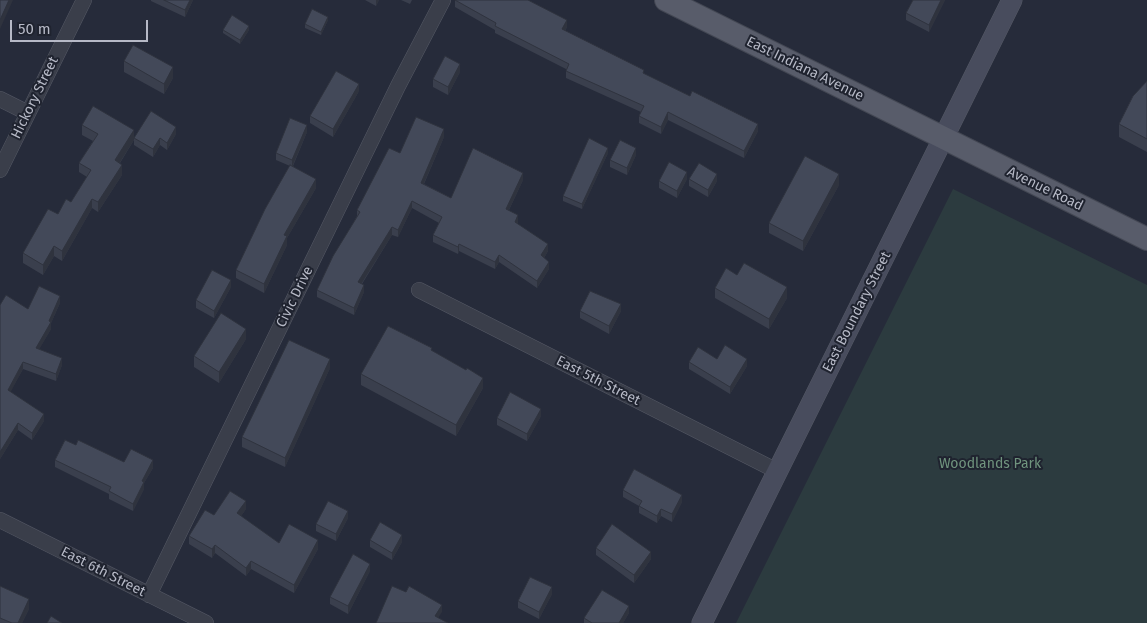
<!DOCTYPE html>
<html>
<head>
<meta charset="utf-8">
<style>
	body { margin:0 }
	#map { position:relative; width:1147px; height:623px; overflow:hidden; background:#262b3a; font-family:"Fira Sans",sans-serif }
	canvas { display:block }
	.scale { position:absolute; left:10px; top:20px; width:138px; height:22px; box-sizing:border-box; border:2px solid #b6b9c6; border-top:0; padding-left:6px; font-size:15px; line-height:18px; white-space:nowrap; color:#b6b9c6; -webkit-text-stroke:4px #1f232f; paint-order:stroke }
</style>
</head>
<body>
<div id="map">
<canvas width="1147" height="623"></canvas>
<div class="scale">50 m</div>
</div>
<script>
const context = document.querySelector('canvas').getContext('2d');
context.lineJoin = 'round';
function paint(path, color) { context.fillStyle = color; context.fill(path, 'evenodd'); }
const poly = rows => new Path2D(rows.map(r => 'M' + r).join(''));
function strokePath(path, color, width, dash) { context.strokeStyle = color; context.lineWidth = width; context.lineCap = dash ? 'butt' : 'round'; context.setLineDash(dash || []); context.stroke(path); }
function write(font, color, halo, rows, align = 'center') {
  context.font = font + ' "Fira Sans",sans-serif'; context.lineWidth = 4; context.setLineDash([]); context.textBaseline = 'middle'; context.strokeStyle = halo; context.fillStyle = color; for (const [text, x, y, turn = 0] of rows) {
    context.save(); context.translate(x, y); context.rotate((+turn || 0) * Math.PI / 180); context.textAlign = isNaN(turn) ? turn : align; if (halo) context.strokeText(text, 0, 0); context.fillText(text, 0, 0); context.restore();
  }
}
paint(poly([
	[953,189,1147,285,1147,623,736,623]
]), '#2c3b3f');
const street = poly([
	[0,99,28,113],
	[0,170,84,0],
	[419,290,777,471],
	[0,520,206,623],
	[149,595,398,86,443,0]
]);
const secondary = poly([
	[702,623,1012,0]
]);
const primary = poly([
	[666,0,1147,239]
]);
strokePath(street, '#555965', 16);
strokePath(secondary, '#555965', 21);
strokePath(primary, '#434753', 24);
strokePath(street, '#3a3e4a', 15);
strokePath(secondary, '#484c5d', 20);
strokePath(primary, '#585c6a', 22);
paint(poly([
	[151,0,193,0,185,17,151,1],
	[365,0,379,0,376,6],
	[401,0,412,0,410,4],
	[455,0,567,27,565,31,644,74,758,131,744,158,668,120,661,134,639,123,639,116,641,112,566,78,566,69,495,33,495,30,455,7],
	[913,0,945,0,929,32,906,20,906,13],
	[328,20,321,35,305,28,305,24],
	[223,30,249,30,240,44,223,33],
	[124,61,173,78,164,94,124,72],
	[460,72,448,95,433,87,433,79],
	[1147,81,1147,152,1119,137,1119,124],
	[359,91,333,137,310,123,310,116],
	[82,125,134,140,120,163,122,175,98,212,92,208,62,261,54,256,43,275,23,263,23,253,58,214,71,202,87,177,79,172,79,163,93,141,82,135],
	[307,132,293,166,316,188,287,238,287,245,264,293,236,278,236,270,290,166,276,160,276,153],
	[176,134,167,150,160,145,153,157,134,145,134,138],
	[444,137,424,184,451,198,523,180,509,210,518,222,517,224,548,251,544,258,549,269,537,288,499,262,495,269,459,251,458,254,433,242,433,235,439,223,412,208,398,237,392,235,362,284,364,292,354,315,317,297,317,290,357,216,357,210,400,153],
	[608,153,582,209,563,201,563,196],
	[636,155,627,175,610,167,610,160],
	[687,179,677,198,659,188,659,181],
	[689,179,717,181,708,197,689,186],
	[839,185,803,251,769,233,769,223],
	[231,287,214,318,196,308,196,300],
	[715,288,787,298,769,329,715,298],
	[60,303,51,323,51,329,39,349,62,365,56,381,23,369,10,392,44,421,32,440,18,430,0,459,0,305,28,309],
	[580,311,621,311,609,334,580,318],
	[246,339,219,383,194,367,194,356],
	[432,351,466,370,483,388,456,436,361,385,361,374],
	[689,362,747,366,730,394,689,369],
	[330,368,285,467,242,447,242,437],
	[541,416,527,441,497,425,497,418],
	[76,445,124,462,153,468,144,483,144,489,133,511,109,499,109,494,55,467,55,460],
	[623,490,682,502,672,522,661,516,657,523,639,513,639,506,623,497],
	[246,509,241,516,279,543,318,549,294,593,251,569,246,576,215,553,212,558,189,544,189,536,214,515],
	[348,518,336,541,316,531,316,524],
	[370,540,402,542,392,560,370,547],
	[596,548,651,559,634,583,596,555],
	[370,571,348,614,330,604,330,597],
	[0,586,29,609,22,623,0,623],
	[552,594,539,619,518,608,518,601],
	[629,613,623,623,584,623,584,618]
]), '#3a3f4d');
paint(poly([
	[9,0,13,0,0,29,0,20],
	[190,0,193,0,185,17,185,10],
	[376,0,379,0,376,6],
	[941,0,945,0,929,32,929,25],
	[328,17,328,20,321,35,321,32],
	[567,20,567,27,562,36,562,29],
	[249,26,249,30,240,44,240,40],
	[460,64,460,72,448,95,448,87],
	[173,67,173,78,164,94,164,84],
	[359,84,359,91,333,137,333,129],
	[668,112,668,120,661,134,661,127],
	[758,124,758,131,744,158,744,151],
	[307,125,307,132,292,167,292,160],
	[176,127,176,134,167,150,167,143],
	[444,129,444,137,421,190,421,183],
	[134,130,134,140,115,170,115,160],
	[160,138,160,145,153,157,153,149],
	[608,148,608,153,582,209,582,204],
	[636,148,636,155,627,175,627,168],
	[122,165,122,175,98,212,98,202],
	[687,172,687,179,677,198,677,191],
	[523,173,523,180,506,216,506,209],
	[717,174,717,181,708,197,708,190],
	[839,174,839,185,803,251,803,241],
	[316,179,316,188,287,238,287,245,264,293,264,284,284,235],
	[92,199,92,208,62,261,62,251],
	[412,201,412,208,398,237,398,230],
	[518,215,518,222,515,229,515,222],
	[392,227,392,235,358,289,358,282],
	[459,244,459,251,458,254,458,247],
	[548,244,548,251,541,263,541,255],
	[54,246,54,256,43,275,43,265],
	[499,255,499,262,495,269,495,262],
	[549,262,549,269,537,288,537,281],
	[231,280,231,287,214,318,214,311],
	[364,285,364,292,354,315,354,308],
	[787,287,787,298,769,329,769,319],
	[60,296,60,303,51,323,51,329,36,355,36,348],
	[621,304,621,311,609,334,609,326],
	[246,329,246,339,219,383,219,372],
	[62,358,62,365,56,381,56,374],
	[330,359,330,368,285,467,285,458],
	[747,359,747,366,730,394,730,387],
	[23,362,23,369,8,397,8,390],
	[483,378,483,388,456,436,456,425],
	[541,409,541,416,527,441,527,434],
	[44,414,44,421,32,440,32,433],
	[18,423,18,430,0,459,0,452],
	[153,460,153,468,144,483,144,489,133,511,133,504,142,481],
	[682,495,682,502,672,522,672,514],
	[246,501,246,509,237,522,237,513],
	[661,509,661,516,657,523,657,516],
	[348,511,348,518,336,541,336,534],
	[402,535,402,542,392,560,392,553],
	[318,540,318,549,294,593,294,585],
	[215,545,215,553,212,558,212,549],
	[651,552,651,559,634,583,634,575],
	[251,561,251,569,246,576,246,568],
	[370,564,370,571,348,614,348,606],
	[552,587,552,594,539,619,539,612],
	[29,599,29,609,22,623,18,623],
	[442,605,442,612,435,623,435,616],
	[629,606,629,613,623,623,619,623]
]), '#2f333e');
const building = poly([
	[0,0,9,0,0,20,0,0],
	[164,0,190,0,185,10,164,0],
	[455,0,528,0,567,20,562,29,644,70,643,73,690,96,692,91,758,124,744,151,668,112,661,127,639,116,644,106,566,71,569,64,495,26,496,23,455,0],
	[913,0,941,0,929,25,906,13,913,0],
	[312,9,328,17,321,32,305,24,312,9],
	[232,15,249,26,240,40,223,30,232,15],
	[133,45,173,67,164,84,124,61,133,45],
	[445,56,460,64,448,87,433,79,445,56],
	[336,71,359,84,333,129,310,116,336,71],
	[1147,81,1147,139,1119,124,1133,96,1147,81],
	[93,106,134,130,115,160,122,165,98,202,92,199,62,251,54,246,43,265,23,253,48,209,58,214,66,199,71,202,91,170,79,163,98,134,82,125,93,106],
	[151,111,176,127,167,143,160,138,153,149,134,138,151,111],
	[416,117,444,129,421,183,451,198,473,148,523,173,506,209,518,215,515,222,548,244,541,255,549,262,537,281,499,255,495,262,459,244,458,247,433,235,442,217,412,201,398,230,392,227,358,282,364,285,354,308,317,290,333,256,360,212,357,210,389,148,400,153,416,117],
	[290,118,307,125,292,160,276,153,290,118],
	[589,138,608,148,582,204,563,196,589,138],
	[620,140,636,148,627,168,610,160,620,140],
	[805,156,839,174,803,241,769,223,805,156],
	[669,162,687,172,677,191,659,181,669,162],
	[699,163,717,174,708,190,689,179,699,163],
	[290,165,316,179,284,235,287,236,264,284,236,270,265,209,290,165],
	[744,263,787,287,769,319,715,288,726,268,737,275,744,263],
	[212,270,231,280,214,311,196,300,212,270],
	[39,286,60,296,49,321,51,322,36,348,62,358,56,374,23,362,8,390,44,414,32,433,18,423,0,452,0,305,6,295,28,309,39,286],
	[590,291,621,304,609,326,580,311,590,291],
	[221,313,246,329,219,372,194,356,221,313],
	[388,326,432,348,431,350,466,370,467,368,483,378,456,425,361,374,388,326],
	[289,340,330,359,285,458,242,437,289,340],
	[725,345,747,359,730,387,689,362,698,347,717,359,725,345],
	[510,392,541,409,527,434,497,418,510,392],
	[65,440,76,445,78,440,124,462,131,449,153,460,142,481,144,482,133,504,109,491,111,487,55,460,65,440],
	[634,469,682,495,672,514,661,509,657,516,639,506,642,501,623,490,634,469],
	[230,491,246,501,237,513,279,543,289,524,318,540,294,585,251,561,246,568,215,545,212,549,189,536,205,510,214,515,230,491],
	[328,501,348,511,336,534,316,524,328,501],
	[380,522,402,535,392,553,370,540,380,522],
	[612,524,651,552,634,575,596,548,612,524],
	[353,554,370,564,348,606,330,597,353,554],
	[530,577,552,587,539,612,518,601,530,577],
	[0,586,29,599,18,623,12,623,0,618,0,586],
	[392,586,406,592,409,586,442,605,435,616,448,623,376,623,392,586],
	[602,590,629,606,619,623,592,623,584,618,602,590],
	[51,616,62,623,47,623,51,616]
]);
paint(building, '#434959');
strokePath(building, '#2f333e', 1);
write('14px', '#b6b9c6', '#1f232f', [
	["East Indiana Avenue",805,69,26],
	["Hickory Street",35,98,-64],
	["Avenue Road",1045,189,26],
	["Civic Drive",295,297,-64],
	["East Boundary Street",857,312,-63],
	["East 5th Street",598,381,27],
	["East 6th Street",103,572,27]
]);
write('14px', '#70947e', '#1f232f', [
	["Woodlands Park",990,464]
]);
</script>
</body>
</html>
